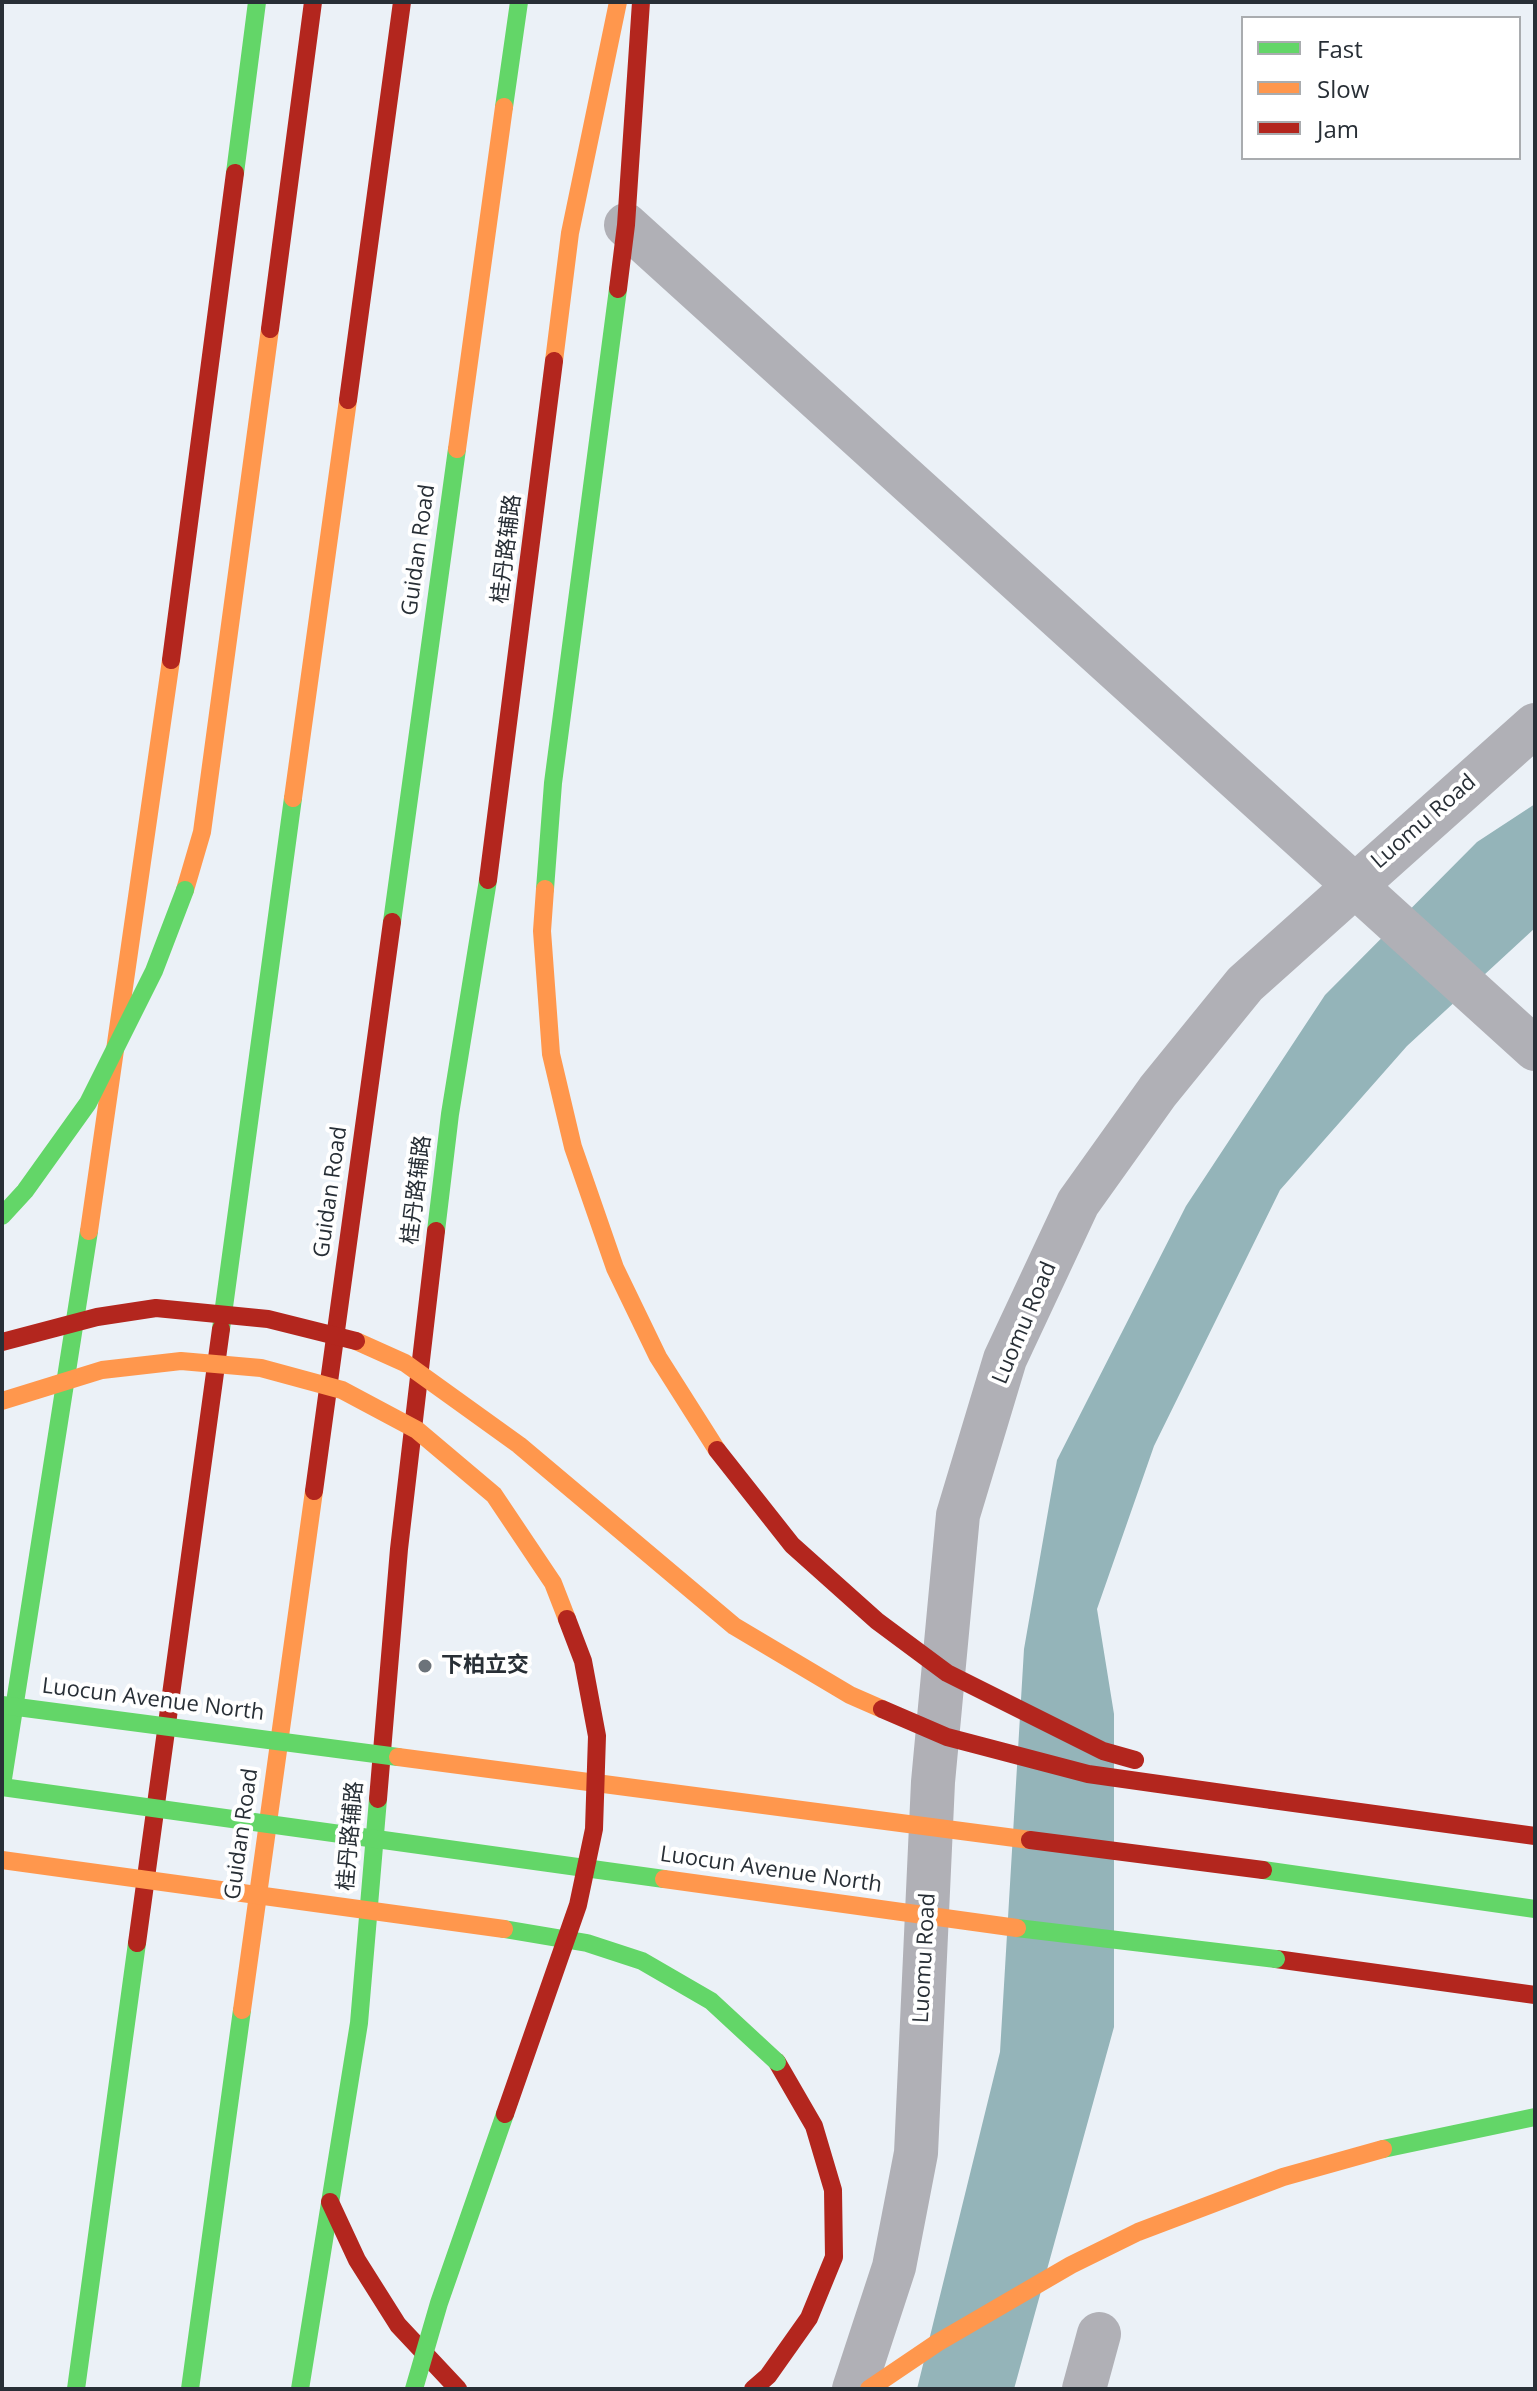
<!DOCTYPE html>
<html>
<head>
<meta charset="utf-8">
<style>
	body { margin:0 }
	#map { position:relative; width:1537px; height:2391px; overflow:hidden; background:#ebf1f7; font-family:"Open Sans",sans-serif }
	canvas { display:block }
	.frame { position:absolute; inset:0; border:4px solid #282f36; pointer-events:none }
	.legend { position:absolute; left:1241px; top:16px; width:280px; height:144px; box-sizing:border-box; background:#fff; border:2px solid #a9acaf; margin:0; padding:10px 14px; list-style:none; font-size:24px; color:#282f36 }
	.legend li { display:flex; align-items:center; gap:16px; height:40px }
	.legend b { width:40px; border:2px solid #a9acaf }
</style>
</head>
<body>
<div id="map">
<canvas width="1537" height="2391"></canvas>
<div class="frame"></div>
<ul class="legend">
<li><b style="height:10px;background:#63d668"></b>Fast</li>
<li><b style="height:10px;background:#ff974d"></b>Slow</li>
<li><b style="height:10px;background:#b3261e"></b>Jam</li>
</ul>
</div>
<script>
const context = document.querySelector('canvas').getContext('2d');
context.lineJoin = 'round';
function paint(path, color) { context.fillStyle = color; context.fill(path, 'evenodd'); }
const poly = rows => new Path2D(rows.map(r => 'M' + r).join(''));
function strokePath(path, color, width, dash) { context.strokeStyle = color; context.lineWidth = width; context.lineCap = dash ? 'butt' : 'round'; context.setLineDash(dash || []); context.stroke(path); }
function write(font, color, halo, rows, align = 'center') {
  context.font = font + ' "Open Sans","Noto Sans SC",sans-serif'; context.lineWidth = 8; context.setLineDash([]); context.textBaseline = 'middle'; context.strokeStyle = halo; context.fillStyle = color; for (const [text, x, y, turn = 0] of rows) {
    context.save(); context.translate(x, y); context.rotate((+turn || 0) * Math.PI / 180); context.textAlign = isNaN(turn) ? turn : align; if (halo) context.strokeText(text, 0, 0); context.fillText(text, 0, 0); context.restore();
  }
}
paint(poly([
	[1535,804,1535,928,1407,1046,1280,1190,1154,1446,1097,1609,1114,1714,1114,2027,1014,2389,917,2389,1000,2052,1024,1649,1057,1460,1186,1206,1325,995,1477,842]
]), '#94b4b9');
strokePath(poly([
	[626,225,1535,1049],
	[854,2389,894,2267,916,2153,933,1782,958,1515,1005,1359,1078,1203,1158,1091,1245,984,1535,725],
	[1084,2389,1099,2334]
]), '#b0b0b6', 44);
strokePath(poly([
	[504,107,519,2],
	[235,173,257,2],
	[545,889,553,783,618,289],
	[392,922,457,449],
	[436,1231,450,1114,488,880],
	[221,1329,293,798],
	[2,1785,89,1231],
	[1263,1870,1535,1909],
	[1383,2149,1535,2117],
	[76,2389,137,1943],
	[190,2389,242,2010],
	[300,2389,359,2023,378,1799]
]), '#63d668', 18);
strokePath(poly([
	[554,361,570,233,618,2],
	[457,449,504,107],
	[293,798,348,400],
	[185,890,202,832,270,329],
	[89,1231,171,660],
	[242,2010,314,1491],
	[869,2389,937,2343,1071,2265,1138,2232,1283,2177,1383,2149]
]), '#ff974d', 18);
strokePath(poly([
	[618,289,626,225,641,2],
	[270,329,313,2],
	[348,400,402,2],
	[171,660,235,173],
	[488,880,554,361],
	[314,1491,392,922],
	[378,1799,399,1549,436,1231],
	[1272,1800,1535,1836],
	[137,1943,221,1329],
	[1276,1959,1535,1995],
	[330,2202,357,2260,398,2325,458,2389],
	[753,2389,768,2376,809,2318,834,2257,833,2190,814,2126,777,2062]
]), '#b3261e', 18);
strokePath(poly([
	[2,1216,25,1191,88,1103,154,971,185,890],
	[2,1705,398,1757],
	[2,1787,664,1879],
	[1017,1928,1276,1959],
	[504,1929,587,1943,642,1961,711,2001,777,2062],
	[414,2389,439,2303,505,2114]
]), '#63d668', 18);
strokePath(poly([
	[545,889,542,931,551,1054,573,1147,615,1268,658,1357,717,1450],
	[356,1341,405,1363,519,1445,734,1626,850,1695,882,1709],
	[2,1401,102,1370,181,1361,261,1368,342,1390,417,1430,494,1495,553,1583,567,1619],
	[398,1757,1030,1840],
	[2,1860,504,1929],
	[664,1879,1017,1928]
]), '#ff974d', 18);
strokePath(poly([
	[2,1342,97,1317,156,1308,268,1319,356,1341],
	[717,1450,792,1545,877,1621,947,1673,1103,1751,1135,1760],
	[882,1709,947,1737,1088,1774,1272,1800],
	[1030,1840,1263,1870],
	[505,2114,578,1905,594,1829,597,1736,583,1661,567,1619]
]), '#b3261e', 18);
for (const [x, y, r, color] of [
	[425,1666,8,"#6c737a"]
]) { const dot = new Path2D(); dot.arc(x, y, r, 0, 2 * Math.PI); context.fillStyle = color; context.fill(dot); strokePath(dot, '#fff', 3); }
write('22px', '#282f36', '#fff', [
	["桂丹路辅路",507,549,-83],
	["Guidan Road",419,550,-82],
	["Luomu Road",1424,822,-41],
	["桂丹路辅路",417,1190,-83],
	["Guidan Road",331,1192,-82],
	["Luomu Road",1025,1323,-67],
	["Luocun Avenue North",153,1700,7],
	["Guidan Road",242,1834,-82],
	["桂丹路辅路",351,1836,-85],
	["Luocun Avenue North",771,1870,8],
	["Luomu Road",925,1958,-87]
]);
write('bold 22px', '#282f36', '#fff', [
	["下柏立交",441,1666]
], 'left');
</script>
</body>
</html>
